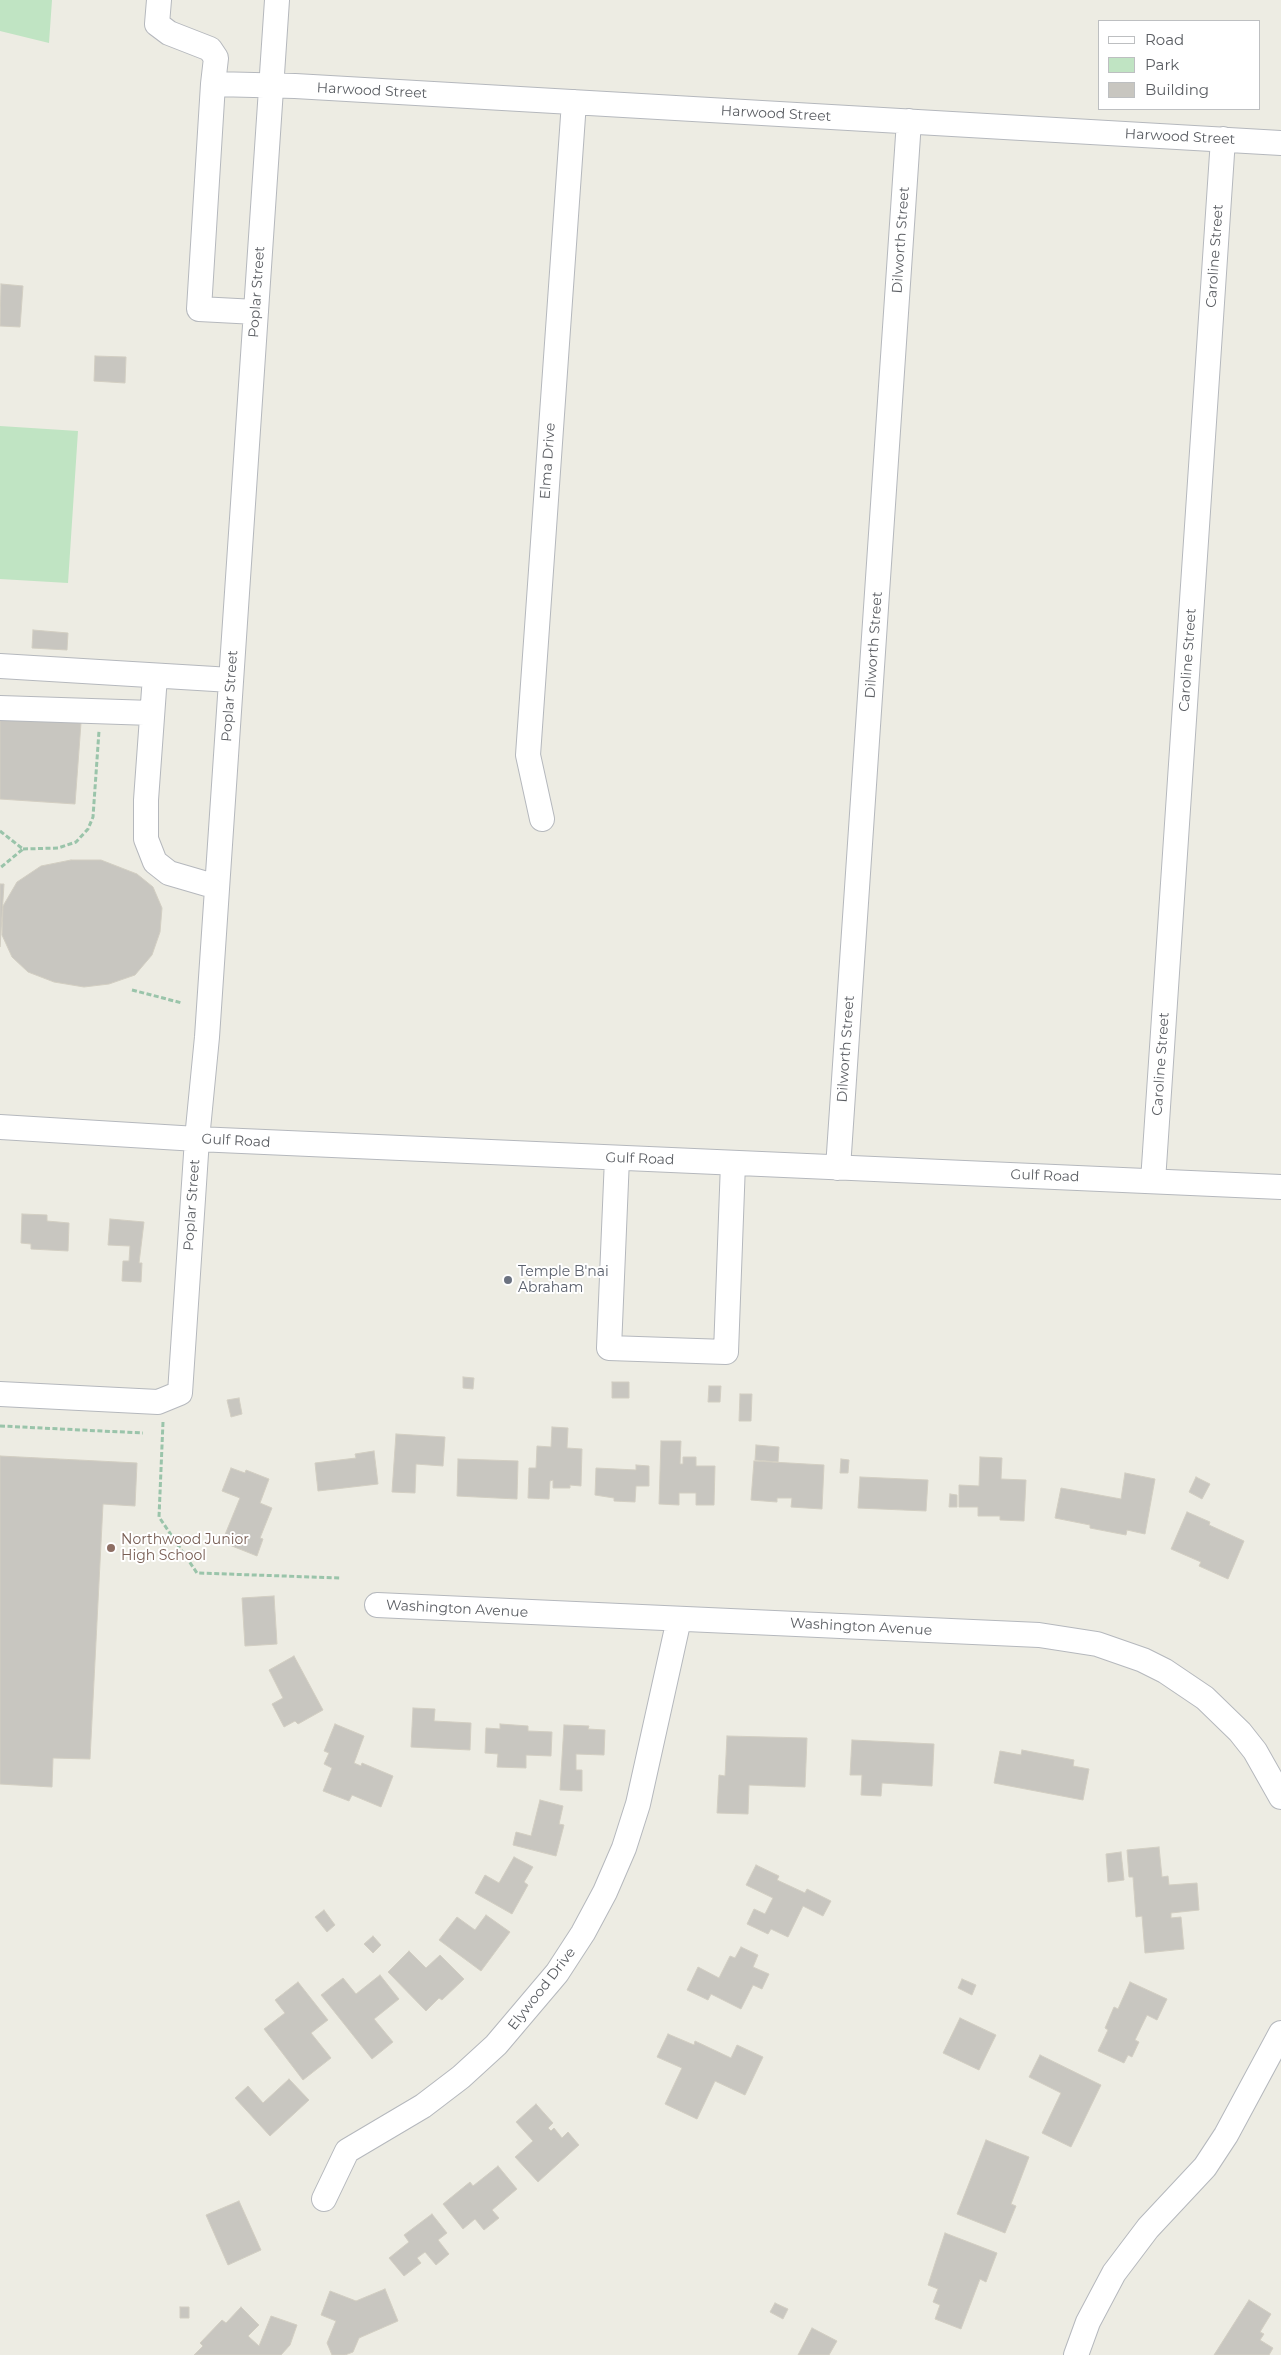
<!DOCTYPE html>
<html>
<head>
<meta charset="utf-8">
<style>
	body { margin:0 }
	#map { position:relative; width:1281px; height:2355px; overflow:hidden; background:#edece3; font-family:Montserrat,sans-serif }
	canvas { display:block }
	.legend { position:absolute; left:1098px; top:20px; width:162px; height:90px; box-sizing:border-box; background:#fff; border:1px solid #bdbfc1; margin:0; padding:6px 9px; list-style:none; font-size:15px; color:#5b5e63 }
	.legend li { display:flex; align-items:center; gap:10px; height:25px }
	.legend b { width:25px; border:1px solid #bdbfc1 }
</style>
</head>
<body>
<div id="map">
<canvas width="1281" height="2355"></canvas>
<ul class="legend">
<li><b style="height:6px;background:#fff"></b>Road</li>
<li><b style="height:14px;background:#c0e4c3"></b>Park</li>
<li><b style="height:14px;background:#c8c6c0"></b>Building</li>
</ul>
</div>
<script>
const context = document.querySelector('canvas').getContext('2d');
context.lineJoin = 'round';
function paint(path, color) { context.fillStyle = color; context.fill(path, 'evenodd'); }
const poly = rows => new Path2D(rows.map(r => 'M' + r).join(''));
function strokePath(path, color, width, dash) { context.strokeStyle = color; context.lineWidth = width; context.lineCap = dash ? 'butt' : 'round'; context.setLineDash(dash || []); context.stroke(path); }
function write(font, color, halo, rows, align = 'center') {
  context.font = font + ' Montserrat,sans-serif'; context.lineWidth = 4; context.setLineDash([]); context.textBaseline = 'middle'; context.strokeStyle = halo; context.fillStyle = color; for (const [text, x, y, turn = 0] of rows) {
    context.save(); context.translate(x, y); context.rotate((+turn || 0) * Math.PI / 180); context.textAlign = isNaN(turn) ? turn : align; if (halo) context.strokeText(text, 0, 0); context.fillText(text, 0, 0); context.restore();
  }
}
paint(poly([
	[0,0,52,0,49,43,0,31],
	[0,426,78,431,68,583,0,579]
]), '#c0e4c3');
const building = poly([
	[1,284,23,286,20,327,0,326,1,284],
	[95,356,126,357,125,383,94,381,95,356],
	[33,630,68,633,67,650,32,648,33,630],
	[0,717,81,723,75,804,0,799,0,717],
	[71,860,101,860,137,874,153,887,162,908,160,932,152,955,135,975,109,984,84,987,54,982,28,972,12,957,2,935,3,906,17,882,41,866,71,860],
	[0,884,4,884,0,947,0,884],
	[22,1214,47,1215,47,1221,69,1223,68,1251,31,1249,31,1244,21,1243,22,1214],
	[110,1219,144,1222,139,1263,142,1263,141,1282,122,1281,123,1261,129,1261,130,1246,108,1245,110,1219],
	[463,1377,474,1378,473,1389,463,1388,463,1377],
	[612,1382,629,1382,629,1398,612,1398,612,1382],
	[709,1386,721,1386,720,1402,708,1402,709,1386],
	[740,1394,752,1394,751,1421,739,1421,740,1394],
	[239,1398,242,1414,231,1417,227,1400,239,1398],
	[552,1427,568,1428,567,1448,582,1449,581,1486,570,1485,570,1488,553,1488,553,1480,550,1481,549,1499,528,1498,529,1468,536,1468,537,1446,551,1447,552,1427],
	[396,1434,445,1437,443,1466,416,1464,415,1493,392,1492,396,1434],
	[661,1441,681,1441,680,1464,683,1464,683,1457,696,1457,696,1466,715,1466,714,1505,696,1505,696,1493,679,1493,679,1505,659,1504,661,1441],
	[756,1445,779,1447,778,1462,755,1460,756,1445],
	[374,1451,378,1484,318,1491,315,1463,356,1458,355,1454,374,1451],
	[0,1456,137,1463,135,1506,103,1504,90,1759,53,1758,52,1787,0,1784,0,1456],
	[980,1457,1002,1458,1001,1479,1026,1480,1024,1521,1000,1520,1000,1516,978,1516,978,1507,959,1507,959,1485,979,1486,980,1457],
	[458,1459,518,1461,517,1499,457,1496,458,1459],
	[841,1459,849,1460,848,1473,840,1473,841,1459],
	[754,1461,824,1465,822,1509,791,1507,792,1498,777,1498,777,1502,751,1500,754,1461],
	[636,1465,649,1466,649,1486,636,1486,635,1502,614,1501,614,1498,595,1495,596,1468,636,1470,636,1465],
	[231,1468,245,1473,246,1470,269,1479,260,1503,272,1508,260,1538,263,1539,257,1556,222,1542,240,1498,222,1491,231,1468],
	[1125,1473,1155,1479,1145,1534,1127,1530,1126,1535,1090,1528,1090,1525,1055,1518,1061,1488,1121,1499,1125,1473],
	[860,1477,928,1480,926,1511,858,1508,860,1477],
	[1196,1477,1210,1484,1202,1499,1189,1492,1196,1477],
	[950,1494,957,1495,957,1507,949,1507,950,1494],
	[1187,1512,1210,1522,1209,1525,1244,1541,1228,1579,1199,1566,1201,1562,1171,1549,1187,1512],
	[274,1596,277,1644,245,1646,242,1598,274,1596],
	[294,1656,323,1710,298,1724,295,1721,284,1727,272,1704,283,1698,269,1670,294,1656],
	[413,1708,435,1709,434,1721,471,1723,470,1750,411,1747,413,1708],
	[335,1724,364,1736,354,1763,361,1766,362,1763,393,1776,381,1807,352,1795,349,1801,323,1791,332,1768,324,1764,329,1753,324,1751,335,1724],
	[500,1724,528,1726,528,1731,552,1732,551,1756,526,1755,526,1768,497,1767,498,1754,485,1753,486,1728,500,1729,500,1724],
	[564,1725,589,1726,588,1729,605,1730,604,1755,576,1754,576,1770,582,1770,582,1791,560,1790,564,1725],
	[727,1736,807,1738,805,1787,749,1785,748,1814,717,1813,719,1775,725,1776,727,1736],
	[852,1740,934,1744,932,1786,882,1783,881,1796,861,1795,862,1775,850,1775,852,1740],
	[1022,1750,1074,1760,1073,1766,1089,1769,1083,1800,994,1783,1000,1751,1021,1755,1022,1750],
	[540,1800,563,1806,559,1824,564,1825,556,1856,513,1845,516,1832,531,1836,540,1800],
	[1159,1847,1162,1877,1168,1876,1169,1885,1197,1883,1199,1910,1171,1913,1171,1918,1181,1917,1184,1949,1145,1953,1142,1916,1136,1917,1133,1877,1129,1877,1127,1850,1159,1847],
	[1121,1852,1124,1880,1108,1882,1106,1854,1121,1852],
	[514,1857,533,1867,524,1882,528,1885,512,1914,475,1893,485,1875,499,1883,514,1857],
	[756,1865,779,1876,777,1880,805,1893,807,1889,831,1901,823,1916,803,1906,788,1937,771,1929,768,1934,747,1924,754,1909,765,1914,773,1898,746,1885,756,1865],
	[324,1910,335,1925,327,1932,315,1917,324,1910],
	[486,1915,510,1932,481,1971,439,1940,457,1917,475,1930,486,1915],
	[373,1936,381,1945,373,1953,364,1944,373,1936],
	[741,1947,758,1955,753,1967,769,1974,762,1989,753,1985,741,2009,711,1994,708,2000,687,1990,698,1967,719,1978,730,1956,735,1958,741,1947],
	[409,1951,426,1968,440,1955,464,1979,442,2000,439,1998,426,2011,388,1972,409,1951],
	[380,1975,399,1999,374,2019,393,2042,372,2059,321,1995,343,1978,356,1994,380,1975],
	[962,1979,976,1985,972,1995,958,1988,962,1979],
	[298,1982,328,2020,311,2033,331,2058,303,2080,264,2029,285,2013,275,2000,298,1982],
	[1130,1982,1167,1999,1157,2020,1147,2015,1135,2040,1139,2042,1132,2057,1128,2055,1124,2063,1098,2051,1108,2030,1105,2028,1114,2007,1118,2009,1130,1982],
	[960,2018,996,2035,979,2070,943,2053,960,2018],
	[668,2034,694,2045,695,2041,731,2058,737,2045,763,2057,745,2095,715,2081,697,2119,665,2104,682,2068,657,2057,668,2034],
	[1040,2055,1101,2085,1071,2147,1042,2133,1061,2093,1029,2077,1040,2055],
	[289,2079,309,2100,270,2136,235,2098,248,2086,263,2103,289,2079],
	[536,2104,553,2123,548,2128,551,2131,554,2128,562,2138,568,2132,579,2145,538,2182,515,2157,533,2141,516,2122,536,2104],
	[986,2140,1029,2157,1011,2204,1016,2206,1005,2233,957,2214,986,2140],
	[498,2166,517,2189,492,2210,499,2218,484,2230,475,2219,463,2229,443,2204,470,2182,473,2186,498,2166],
	[239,2201,261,2250,228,2265,206,2215,239,2201],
	[432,2214,447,2233,438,2240,449,2254,436,2265,425,2252,417,2258,421,2263,404,2276,389,2258,409,2242,404,2235,432,2214],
	[945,2233,997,2253,986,2282,980,2279,961,2329,935,2319,940,2305,933,2302,938,2289,928,2285,945,2233],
	[385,2289,398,2321,359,2338,353,2352,345,2355,332,2355,327,2343,336,2321,321,2315,330,2291,356,2301,385,2289],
	[1249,2300,1271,2314,1260,2332,1264,2334,1260,2340,1273,2348,1269,2355,1214,2355,1249,2300],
	[775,2303,788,2309,783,2319,770,2312,775,2303],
	[180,2307,189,2307,189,2318,180,2318,180,2307],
	[241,2307,259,2325,248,2336,259,2346,271,2316,297,2325,290,2345,281,2355,194,2355,203,2346,200,2343,222,2320,226,2323,241,2307],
	[812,2328,837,2341,829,2355,798,2355,812,2328]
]);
paint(building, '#c8c6c0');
strokePath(building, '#d2cec2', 1);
const minor = poly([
	[159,0,157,24,169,33,210,49,216,58,213,84],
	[256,312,199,309,213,84,295,86,1281,143],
	[0,666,231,680],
	[155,676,146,800,146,839,155,862,169,873,217,887],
	[0,708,152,713],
	[542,819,528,755,574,102],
	[0,1127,197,1139,1281,1187],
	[617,1158,609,1348,726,1352,733,1163],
	[838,1168,909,121],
	[1153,1181,1223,139],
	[0,1394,158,1402,180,1393,197,1139,207,1037,277,0],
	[377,1605,1039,1635,1097,1644,1143,1660,1165,1671,1205,1698,1240,1732,1255,1751,1281,1797],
	[324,2199,347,2151,423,2106,461,2077,496,2045,557,1973,583,1933,605,1892,624,1848,638,1804,679,1619],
	[1076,2355,1088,2322,1114,2273,1148,2228,1205,2167,1226,2135,1281,2033]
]);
strokePath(minor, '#b5b8bd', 26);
strokePath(poly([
	[0,831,23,849,0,868],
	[23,849,58,848,76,842,88,829,93,817,99,731],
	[132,990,182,1003],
	[163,1422,159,1517,197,1573,341,1578],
	[0,1426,143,1433]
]), '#9ac4aa', 3, [5, 2.5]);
strokePath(minor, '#fff', 24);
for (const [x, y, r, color] of [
	[508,1280,5,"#6b7280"],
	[111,1548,5,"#8d6e63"]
]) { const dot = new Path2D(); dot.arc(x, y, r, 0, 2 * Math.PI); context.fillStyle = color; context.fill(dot); strokePath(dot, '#fff', 2); }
write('14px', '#5b5e63', '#fff', [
	["Harwood Street",372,91,3],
	["Harwood Street",776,114,3],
	["Harwood Street",1180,137,3],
	["Dilworth Street",901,240,-86],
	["Caroline Street",1215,256,-86],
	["Poplar Street",257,292,-86],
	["Elma Drive",548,461,-86],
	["Dilworth Street",874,645,-86],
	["Caroline Street",1188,660,-86],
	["Poplar Street",230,696,-86],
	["Dilworth Street",846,1049,-86],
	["Caroline Street",1161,1064,-86],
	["Gulf Road",236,1141,3],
	["Gulf Road",640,1159,2],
	["Gulf Road",1045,1176,2],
	["Poplar Street",192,1205,-86],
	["Washington Avenue",457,1609,3],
	["Washington Avenue",861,1627,3],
	["Elywood Drive",542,1989,-52]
]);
write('14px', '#5b616d', '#fff', [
	["Temple B'nai",518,1272],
	["Abraham",518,1288]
], 'left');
write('14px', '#785e54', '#fff', [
	["Northwood Junior",121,1540],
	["High School",121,1556]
], 'left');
</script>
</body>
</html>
